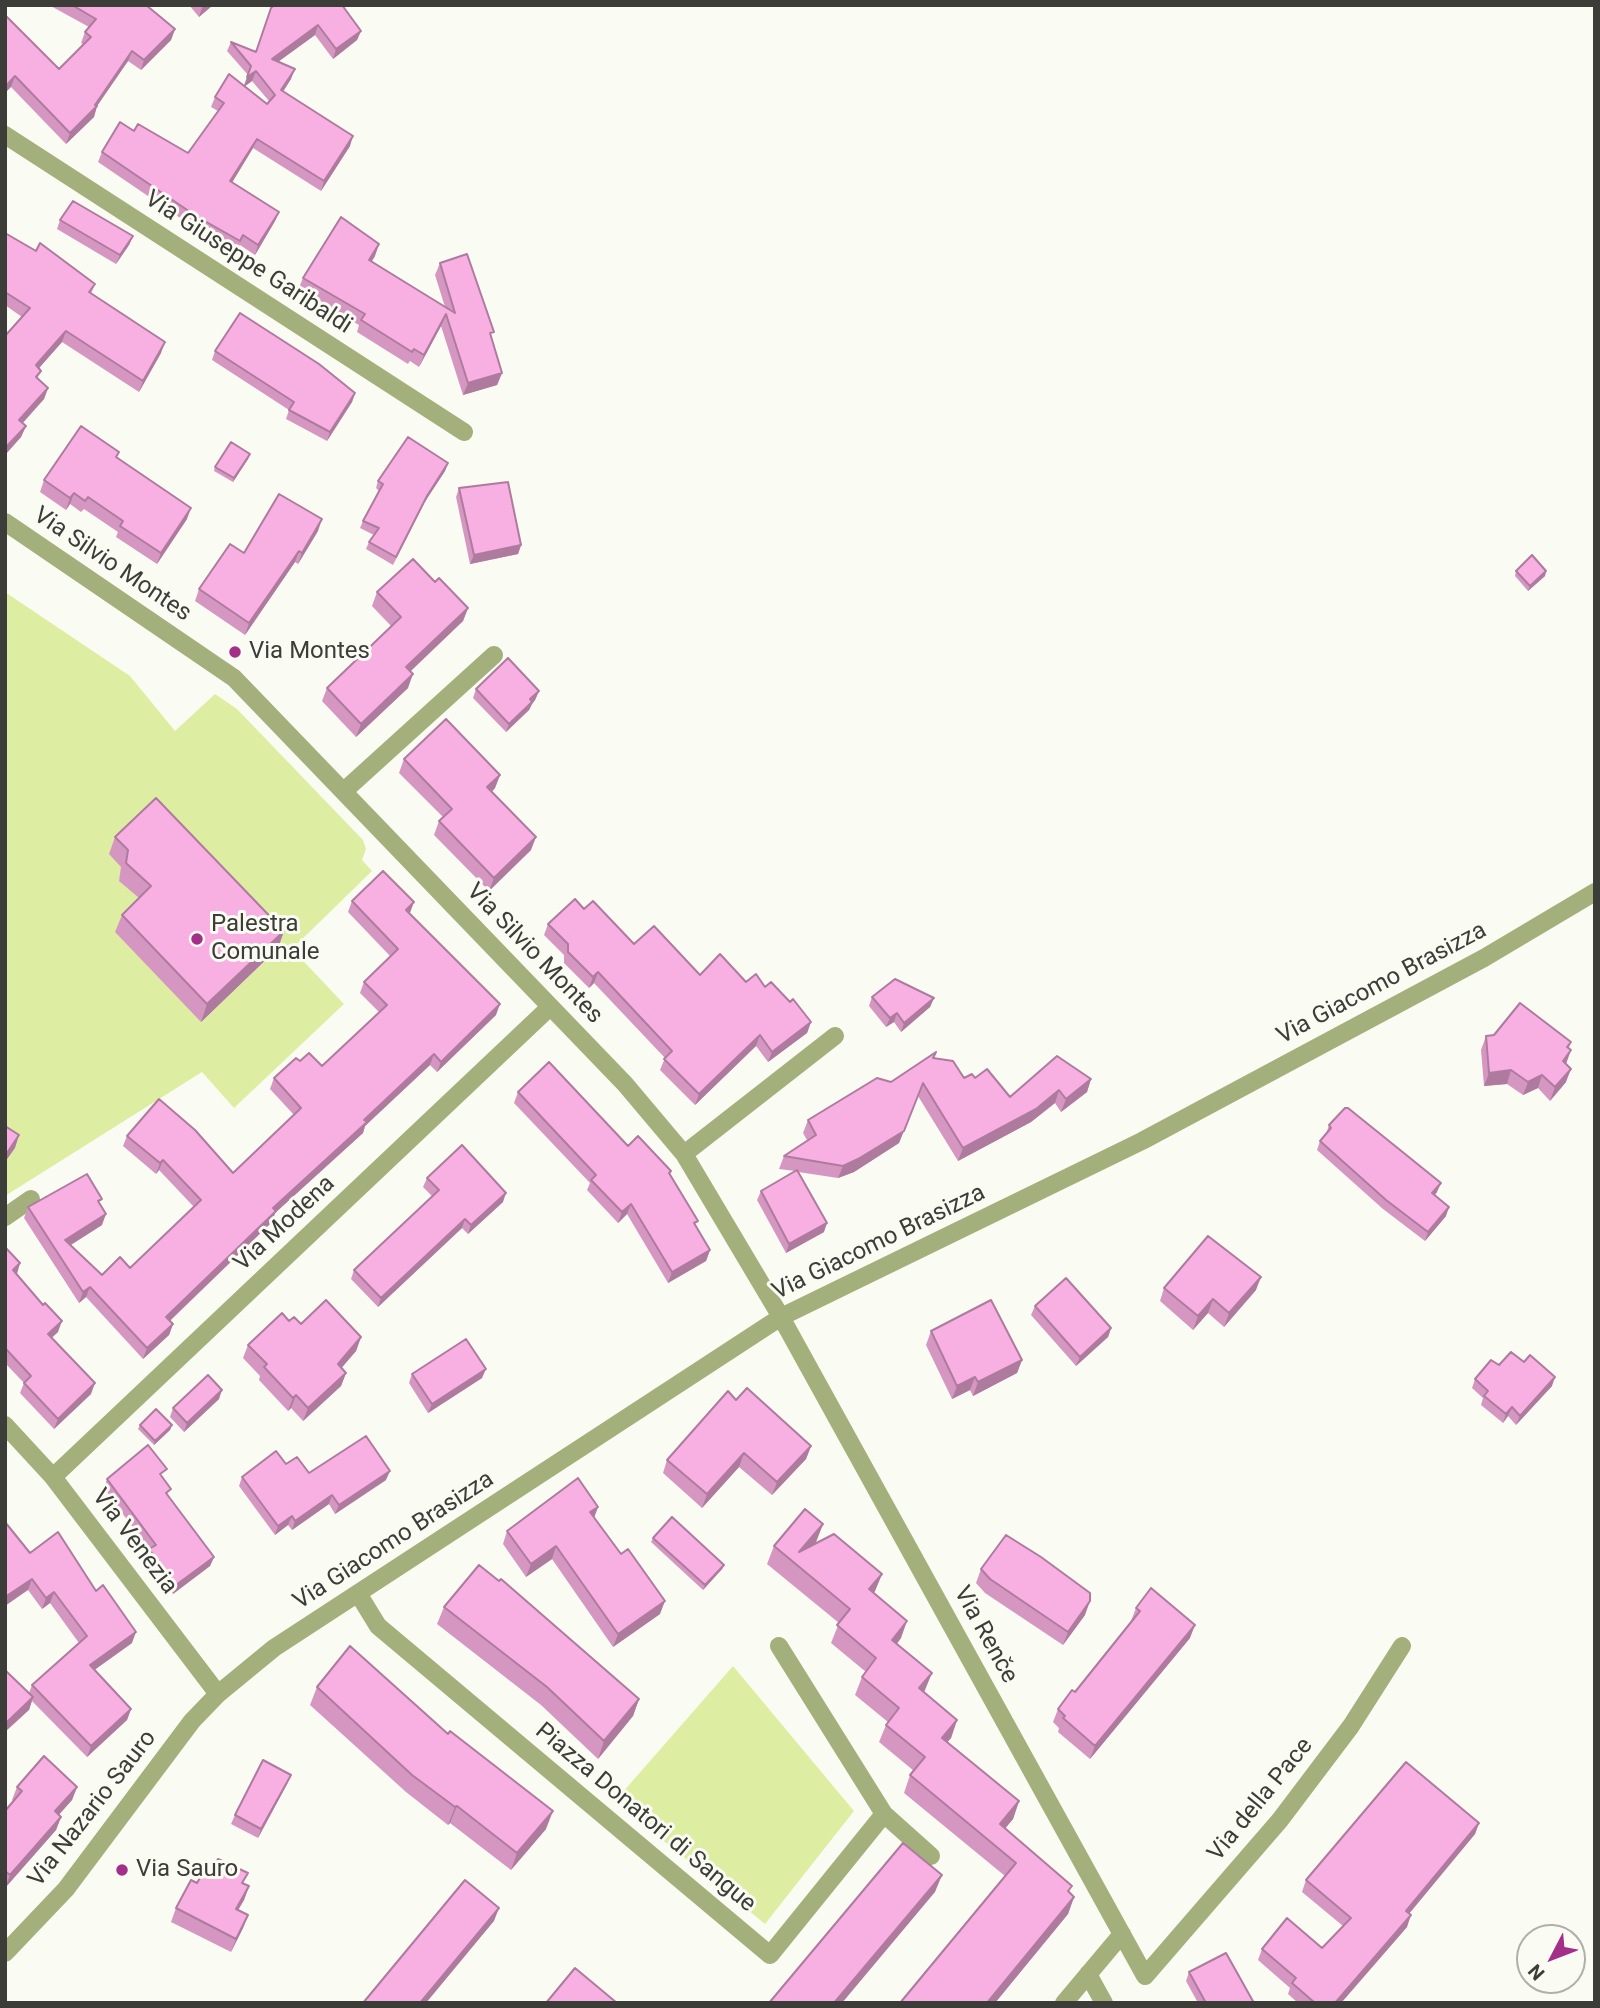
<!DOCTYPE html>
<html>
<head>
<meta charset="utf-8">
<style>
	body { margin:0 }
	#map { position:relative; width:1600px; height:2008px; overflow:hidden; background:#fafcf3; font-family:Roboto,sans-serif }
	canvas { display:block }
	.frame { position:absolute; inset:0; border:7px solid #3c3d39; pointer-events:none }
	.north { position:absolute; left:1516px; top:1924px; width:70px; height:70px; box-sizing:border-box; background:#fafcf3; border:2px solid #aeb0a9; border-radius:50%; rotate:228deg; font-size:19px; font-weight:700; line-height:28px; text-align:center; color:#3c3d39 }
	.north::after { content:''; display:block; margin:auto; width:24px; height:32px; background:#a32f89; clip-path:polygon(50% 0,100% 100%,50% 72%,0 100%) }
</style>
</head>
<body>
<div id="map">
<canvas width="1600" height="2008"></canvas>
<div class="frame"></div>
<div class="north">N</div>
</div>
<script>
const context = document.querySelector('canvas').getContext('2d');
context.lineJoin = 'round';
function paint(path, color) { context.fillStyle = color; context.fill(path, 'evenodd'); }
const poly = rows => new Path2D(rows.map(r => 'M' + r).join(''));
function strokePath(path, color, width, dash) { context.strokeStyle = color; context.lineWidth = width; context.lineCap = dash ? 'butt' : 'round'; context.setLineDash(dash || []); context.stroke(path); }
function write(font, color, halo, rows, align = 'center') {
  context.font = font + ' Roboto,sans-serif'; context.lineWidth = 6; context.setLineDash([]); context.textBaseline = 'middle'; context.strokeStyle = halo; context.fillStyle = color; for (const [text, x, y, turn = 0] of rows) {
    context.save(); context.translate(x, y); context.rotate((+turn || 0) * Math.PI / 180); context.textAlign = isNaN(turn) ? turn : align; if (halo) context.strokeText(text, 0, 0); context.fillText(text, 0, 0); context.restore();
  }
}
paint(poly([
	[5,592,130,676,175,731,215,694,237,709,363,840,366,849,362,860,372,871,292,949,344,1004,234,1108,202,1072,5,1196],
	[733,1666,854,1811,765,1924,615,1801]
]), '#ddeea3');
strokePath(poly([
	[5,135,464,432],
	[5,522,234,678,625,1084,684,1154,781,1317,1145,1976,1280,1820,1351,1726,1402,1646],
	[344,791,494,655],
	[684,1154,835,1036],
	[5,1217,31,1199],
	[5,1425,53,1477,218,1694],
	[53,1477,550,1007],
	[359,1595,378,1626,770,1955,884,1814,779,1646],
	[884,1814,931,1856],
	[5,1953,66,1889,192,1721,218,1694,274,1648,781,1317,1142,1141,1484,958,1595,892],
	[1088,1974,1104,2003],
	[1064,2003,1122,1934]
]), '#a4b07b', 18);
paint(poly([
	[49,5,146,5,175,29,171,40,141,70,128,61,97,106,94,117,66,144,11,87,5,17,59,69,83,44,81,43,85,32,89,27],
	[189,5,213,5,199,17],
	[271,8,361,31,357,40,333,59,315,35,278,62,291,79,283,92,350,146,321,191,253,148,232,182,279,212,275,221,255,255,240,245,236,250,192,226,98,162,102,152,134,131,188,153,218,111,211,107,215,97,244,85,248,75,227,51,231,42,256,52],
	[252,81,269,101,267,104,245,86],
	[60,220,133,236,129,245,116,264,57,229],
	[5,233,95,284,91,294,161,353,139,392,62,342,39,368,38,379,48,388,44,399,23,423,26,426,21,437,5,455,5,336,22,317,5,305],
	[375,256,372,261,445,307,435,275,440,263,491,339,502,373,497,385,463,395,441,326,419,367,410,361,408,364,357,332,359,325,298,290,303,278],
	[215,351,355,393,352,402,327,441,286,419,289,410,212,360],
	[117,457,187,519,157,564,116,537,118,532,84,509,81,512,70,504,66,510,40,492,44,480],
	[248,459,233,482,214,471,215,467],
	[448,463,445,471,424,503,393,565,366,549,369,542,374,535,360,528,363,521,379,491,376,488,378,481],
	[459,488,521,545,518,554,470,564,456,497],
	[318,531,298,564,295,562,245,635,195,601,199,589,244,553],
	[1516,571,1546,571,1545,576,1528,591,1515,576],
	[435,582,468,608,463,621,410,672,408,688,356,737,322,701,327,688,391,626,372,606,377,592],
	[476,689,539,691,535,700,532,704,529,710,506,732,473,698],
	[404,759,500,775,495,788,492,792,531,850,489,891,434,835,439,821,443,817,399,773],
	[115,837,284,931,278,948,201,1022,115,932,122,915,139,898,119,881,121,867,109,854],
	[352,901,410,913,496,1015,437,1072,430,1065,365,1126,363,1133,275,1213,272,1222,170,1321,173,1324,169,1335,143,1359,86,1297,79,1303,24,1218,28,1207,100,1204,102,1225,71,1245,102,1275,130,1268,194,1207,159,1170,156,1174,123,1146,127,1136,233,1173,294,1115,270,1089,274,1078,300,1061,322,1066,379,1012,360,993,364,982,390,956,348,912],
	[584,909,634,944,700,975,746,982,765,987,790,1002,811,1022,807,1033,768,1062,756,1046,695,1105,660,1070,665,1058,594,983,589,988,564,963,564,955,544,935,548,924],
	[872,997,934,998,930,1007,901,1032,894,1022,886,1027,869,1006],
	[1486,1036,1571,1042,1569,1048,1566,1064,1566,1082,1550,1101,1538,1088,1523,1095,1507,1084,1484,1086,1481,1050],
	[934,1058,964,1078,975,1078,1010,1097,1091,1079,1087,1092,1061,1112,1055,1103,1031,1122,958,1161,918,1096,899,1143,854,1172,838,1178,798,1172,824,1232,786,1253,757,1200,761,1191,795,1171,779,1169,784,1156,807,1140,803,1133,808,1120,891,1082],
	[518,1092,671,1171,670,1175,696,1226,710,1250,706,1261,668,1283,627,1214,618,1223,587,1190,590,1183,514,1103],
	[1329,1125,1437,1192,1435,1195,1446,1216,1425,1241,1383,1209,1317,1150,1320,1141,1326,1134],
	[427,1178,503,1202,468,1234,462,1228,378,1307,351,1279,354,1270,432,1196,423,1187],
	[5,1247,16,1274,58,1332,51,1338,91,1394,54,1429,20,1393,24,1383,5,1363],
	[1164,1288,1256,1290,1224,1327,1208,1313,1193,1330,1160,1301],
	[1035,1306,1111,1328,1108,1337,1076,1366,1031,1315],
	[289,1321,361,1337,356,1351,341,1368,346,1373,341,1386,303,1421,291,1408,288,1411,259,1380,260,1376,243,1358,248,1345],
	[931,1331,1022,1360,1017,1373,973,1396,970,1390,952,1399,926,1345],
	[1499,1365,1552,1386,1516,1425,1508,1416,1503,1423,1481,1405,1483,1398,1472,1388,1475,1379],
	[412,1374,482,1378,428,1413,409,1383],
	[219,1399,184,1432,170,1417,173,1408],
	[736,1400,811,1446,806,1459,772,1495,739,1467,702,1508,663,1473,667,1460],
	[140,1425,172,1425,170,1430,154,1445,138,1429],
	[286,1464,309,1473,386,1480,335,1514,329,1504,292,1530,288,1525,275,1535,239,1486,242,1477],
	[163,1478,168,1496,214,1557,210,1566,173,1594,146,1558,149,1550,104,1488,107,1479],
	[598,1507,594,1518,660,1614,613,1647,552,1559,526,1577,503,1544,507,1531],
	[823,1524,816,1542,814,1545,882,1574,874,1593,901,1638,897,1644,925,1690,924,1692,957,1720,951,1738,947,1742,1019,1801,1013,1819,1005,1828,1074,1897,1068,1914,995,2003,900,2003,1005,1876,904,1793,910,1775,914,1771,879,1742,886,1725,888,1722,855,1695,862,1677,866,1672,831,1643,839,1623,767,1564,774,1546],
	[653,1538,724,1565,722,1569,703,1590,651,1542],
	[30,1553,96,1591,132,1643,94,1670,131,1709,127,1720,87,1757,32,1701,29,1710,29,1693,32,1685,79,1643,50,1603,42,1609,28,1590],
	[981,1569,1085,1615,1063,1645,985,1593,976,1583],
	[444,1607,639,1699,633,1716,598,1759,541,1705,437,1624],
	[1136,1608,1190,1638,1090,1759,1058,1732,1059,1728,1053,1722,1058,1709,1075,1692,1132,1622,1131,1621],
	[317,1687,546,1829,511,1870,450,1823,448,1825,406,1792,310,1705],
	[287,1784,258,1838,231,1824,235,1815],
	[17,1787,77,1787,72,1800,59,1815,61,1817,56,1830,5,1888,5,1811,13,1801,12,1800],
	[1479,1823,1475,1834,1409,1914,1407,1927,1341,2003,1298,2003,1288,1994,1290,1988,1258,1960,1262,1949,1322,1948,1343,1926,1302,1892,1306,1880],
	[197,1883,244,1884,249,1886,244,1900,238,1910,248,1915,243,1928,231,1952,171,1922,176,1908],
	[1189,1972,1254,2003,1198,2003,1186,1981]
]), '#d597c2');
paint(poly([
	[203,5,213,5,199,17],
	[318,25,315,35,268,69,272,59],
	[175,29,171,40,141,70,144,60],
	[361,31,357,40,333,59,336,49],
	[132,51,128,61,97,106,94,117,66,144,70,133,95,105],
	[295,69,291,79,277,100,281,90],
	[256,71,252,81,244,87,247,77],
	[15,76,11,87,5,93,5,87],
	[353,136,350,146,321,191,324,181],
	[257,139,253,148,227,191,230,181],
	[279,212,275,221,255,255,258,245],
	[133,236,129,245,116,264,120,255],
	[379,244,375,256,365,272,369,260],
	[446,314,441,326,419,367,424,355],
	[66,331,62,342,32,376,36,365],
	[165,342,161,353,139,392,143,381],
	[502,373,497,385,463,395,468,383],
	[48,388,44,399,15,431,19,420],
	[355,393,352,402,327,441,330,432],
	[26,426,21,437,5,455,5,448],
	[250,454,248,459,233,482,234,478],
	[448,463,445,471,424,503,393,565,427,496],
	[74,493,70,504,66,510,70,498],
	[191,508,187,519,157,564,161,553],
	[322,519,318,531,298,564,302,553],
	[521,545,518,554,470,564,474,555],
	[299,551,295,562,245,635,249,623],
	[1546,571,1545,576,1528,591,1530,586],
	[468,608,463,621,401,680,406,667],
	[413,674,408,688,356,737,361,724],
	[539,691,535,700,532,704,529,710,506,732,509,724],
	[500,775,495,788,482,801,487,787],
	[536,837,531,850,489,891,494,878],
	[414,902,410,913,406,910],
	[284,931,278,948,201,1022,207,1004],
	[598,972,594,983,589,988,593,977],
	[934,998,930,1007,901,1032,904,1023],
	[500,1004,496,1015,437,1072,441,1062],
	[897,1013,894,1022,886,1027,890,1018],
	[811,1022,807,1033,768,1062,772,1052],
	[760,1035,756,1046,695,1105,699,1094],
	[1571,1050,1566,1064,1558,1075,1563,1061],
	[434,1054,430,1065,365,1126,363,1133,275,1213,272,1222,162,1328,166,1317,273,1208],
	[1571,1069,1566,1082,1550,1101,1555,1087],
	[1511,1070,1507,1084,1484,1086,1489,1073],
	[1542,1075,1538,1088,1523,1095,1528,1082],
	[1091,1079,1087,1092,1061,1112,1066,1099],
	[923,1083,899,1143,854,1172,838,1178,843,1166],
	[1059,1090,1055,1103,1031,1122,958,1161,963,1148],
	[19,1135,15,1148,5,1162,5,1156],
	[163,1160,159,1170,156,1174,160,1163],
	[1441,1183,1437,1192,1429,1202,1432,1193],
	[506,1193,503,1202,468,1234,471,1225],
	[631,1204,627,1214,618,1223,622,1212],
	[1449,1207,1446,1216,1425,1241,1428,1232],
	[106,1214,102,1225,61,1251,65,1240],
	[465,1219,462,1228,378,1307,381,1298],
	[827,1223,824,1232,786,1253,789,1244],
	[710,1250,706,1261,668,1283,672,1272],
	[20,1263,17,1274,9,1281,13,1270],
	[1261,1277,1256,1290,1224,1327,1229,1313],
	[90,1287,86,1297,79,1303,83,1292],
	[1213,1299,1208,1313,1193,1330,1198,1316],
	[62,1321,58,1332,44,1345,48,1334],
	[173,1324,169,1335,143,1359,147,1348],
	[1111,1328,1108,1337,1076,1366,1080,1357],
	[361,1337,356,1351,333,1378,338,1364],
	[1022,1360,1017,1373,973,1396,978,1382],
	[486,1369,482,1378,428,1413,432,1404],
	[346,1373,341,1386,303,1421,308,1408],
	[975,1377,970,1390,952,1399,957,1386],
	[1555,1377,1552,1386,1516,1425,1520,1416],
	[95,1383,91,1394,54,1429,58,1419],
	[222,1390,219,1399,184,1432,187,1423],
	[296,1395,291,1408,288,1411,293,1398],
	[1512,1407,1508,1416,1503,1423,1506,1414],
	[172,1425,170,1430,154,1445,155,1441],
	[811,1446,806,1459,772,1495,777,1482],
	[744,1453,739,1467,702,1508,707,1494],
	[390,1471,386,1480,335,1514,339,1505],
	[332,1495,329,1504,292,1530,295,1521],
	[598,1507,593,1520,590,1512],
	[292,1516,288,1525,275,1535,278,1526],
	[823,1524,816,1542,797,1565,799,1552],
	[556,1546,552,1559,526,1577,531,1564],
	[214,1557,210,1566,173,1594,176,1585],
	[724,1565,722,1569,703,1590,705,1585],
	[882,1574,875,1591,863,1607,869,1589],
	[32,1579,28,1590,5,1606,5,1597],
	[54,1592,50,1603,42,1609,46,1598],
	[665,1601,660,1614,613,1647,618,1634],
	[1090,1601,1085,1615,1063,1645,1068,1632],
	[907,1621,901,1638,886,1657,892,1640],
	[1195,1625,1190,1638,1090,1759,1095,1746],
	[136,1632,132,1643,86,1676,90,1665],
	[932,1673,925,1690,913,1706,919,1688],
	[33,1697,29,1710,5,1732,5,1724],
	[639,1699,633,1716,598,1759,604,1741],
	[131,1709,127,1720,87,1757,91,1746],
	[957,1720,951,1738,936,1755,942,1738],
	[291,1775,287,1784,258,1838,261,1829],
	[77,1787,72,1800,50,1824,55,1811],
	[1019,1801,1013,1819,994,1842,1000,1824],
	[457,1806,450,1823,448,1825,455,1807],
	[553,1811,546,1829,511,1870,517,1853],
	[61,1817,56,1830,5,1888,10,1875],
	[1479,1823,1475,1834,1402,1922,1406,1911],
	[942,1875,935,1892,842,2003,834,2003],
	[249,1886,244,1900,231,1922,236,1909],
	[1074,1897,1068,1914,995,2003,987,2003],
	[499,1908,494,1921,426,2003,420,2003],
	[248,1915,243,1928,231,1952,236,1939],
	[1411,1915,1407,1927,1341,2003,1335,2003]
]), '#ae7b9e');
const building = poly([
	[72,5,146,5,175,29,144,60,132,51,95,105,97,106,70,133,15,76,5,87,5,17,6,16,59,69,91,37,85,32,96,19,72,5],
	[274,5,342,5,361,31,336,49,318,25,272,59,295,69,281,90,353,136,324,181,257,139,230,181,279,212,258,245,243,235,240,241,196,216,102,152,120,122,134,131,138,124,188,153,224,103,215,97,229,74,267,104,275,95,256,71,247,77,251,66,231,42,256,52,271,8,274,5],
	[73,201,133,236,120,255,60,220,73,201],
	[341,217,379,244,369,260,455,313,440,263,467,254,494,332,490,333,502,373,468,383,446,314,424,355,414,349,412,352,361,320,365,314,303,278,341,217],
	[5,233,36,251,40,243,95,284,89,292,165,342,143,381,66,331,36,365,41,371,36,377,48,388,19,420,26,426,5,448,5,336,30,308,5,292,5,233],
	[240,313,319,364,355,393,330,432,289,410,294,402,215,351,240,313],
	[81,426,119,452,116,457,191,508,161,553,120,526,123,521,88,497,85,501,74,493,70,498,44,480,81,426],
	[408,437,448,463,427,496,396,557,369,542,379,528,363,521,383,484,378,481,408,437],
	[231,442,250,454,234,478,215,467,231,442],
	[508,482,521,545,474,555,459,488,508,482],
	[279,494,322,519,302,553,299,551,249,623,199,589,230,544,244,553,279,494],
	[1532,555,1546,571,1530,586,1516,571,1532,555],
	[413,559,435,582,439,578,468,608,406,667,413,674,361,724,327,688,401,617,377,592,413,559],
	[508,658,539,691,530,699,532,702,509,724,476,689,508,658],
	[446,719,500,775,487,787,536,837,494,878,439,821,452,809,404,759,446,719],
	[156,798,284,931,207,1004,122,915,151,886,126,863,128,850,115,837,156,798],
	[383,871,414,902,406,910,500,1004,441,1062,434,1054,364,1120,367,1122,273,1208,276,1211,166,1317,173,1324,147,1348,90,1287,83,1292,28,1207,87,1174,102,1199,98,1201,106,1214,65,1240,102,1275,120,1257,130,1268,201,1200,163,1160,160,1163,127,1136,159,1099,195,1130,233,1173,301,1108,274,1078,296,1058,300,1061,309,1053,322,1066,387,1005,364,982,398,949,352,901,383,871],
	[575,899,584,909,593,901,634,944,654,926,700,975,720,954,746,982,756,974,765,987,771,982,790,1002,793,999,811,1022,772,1052,760,1035,699,1094,664,1059,672,1051,598,972,593,977,568,952,568,944,548,924,575,899],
	[895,979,934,998,904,1023,897,1013,890,1018,872,997,895,979],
	[1520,1003,1571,1042,1567,1047,1571,1050,1563,1061,1571,1069,1555,1087,1542,1075,1528,1082,1511,1070,1489,1073,1486,1036,1494,1035,1520,1003],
	[936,1052,933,1058,953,1061,964,1078,972,1074,975,1078,987,1069,1010,1097,1057,1056,1091,1079,1066,1099,1059,1090,1036,1109,963,1148,923,1083,904,1131,858,1159,843,1166,784,1156,816,1135,808,1120,877,1078,891,1082,936,1052],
	[549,1062,628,1146,638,1136,671,1171,669,1173,698,1221,694,1223,710,1250,672,1272,631,1204,622,1212,591,1180,596,1175,518,1092,549,1062],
	[1345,1108,1348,1108,1441,1183,1432,1193,1449,1207,1428,1232,1386,1200,1320,1141,1331,1128,1329,1125,1345,1108],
	[5,1126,19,1135,5,1156,5,1126],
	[462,1145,506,1193,471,1225,465,1219,381,1298,354,1270,439,1190,427,1178,462,1145],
	[797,1170,827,1223,789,1244,761,1191,797,1170],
	[1208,1236,1261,1277,1229,1313,1213,1299,1198,1316,1164,1288,1208,1236],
	[5,1247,20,1263,13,1270,43,1305,45,1303,62,1321,48,1334,95,1383,58,1419,24,1383,31,1376,5,1348,5,1247],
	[1066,1278,1111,1328,1080,1357,1035,1306,1066,1278],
	[326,1300,361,1337,338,1364,346,1373,308,1408,296,1395,293,1398,264,1367,267,1364,248,1345,282,1313,289,1321,294,1317,301,1324,326,1300],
	[991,1300,1022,1360,978,1382,975,1377,957,1386,931,1331,991,1300],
	[466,1339,486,1369,432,1404,412,1374,466,1339],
	[1511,1352,1524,1362,1530,1355,1555,1377,1520,1416,1512,1407,1506,1414,1484,1396,1488,1391,1475,1379,1491,1360,1499,1365,1511,1352],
	[208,1375,222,1390,187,1423,173,1408,208,1375],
	[747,1388,811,1446,777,1482,744,1453,707,1494,667,1460,728,1391,736,1400,747,1388],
	[156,1409,172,1425,155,1441,140,1425,156,1409],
	[366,1436,390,1471,339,1505,332,1495,295,1521,292,1516,278,1526,242,1477,276,1451,286,1464,297,1457,309,1473,366,1436],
	[148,1445,167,1469,160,1474,171,1489,166,1493,214,1557,176,1585,149,1549,156,1545,107,1479,148,1445],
	[578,1478,598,1507,590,1512,621,1554,628,1549,665,1601,618,1634,556,1546,531,1564,507,1531,578,1478],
	[805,1509,823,1524,799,1552,834,1534,882,1574,869,1589,907,1621,892,1640,932,1673,919,1688,957,1720,942,1738,1019,1801,1000,1824,1072,1886,1068,1891,1074,1897,987,2003,900,2003,1016,1863,910,1775,925,1757,886,1725,899,1708,862,1677,876,1658,837,1625,850,1609,774,1546,805,1509],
	[672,1517,724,1565,705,1585,653,1538,672,1517],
	[5,1522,30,1553,58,1532,96,1591,103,1585,136,1632,90,1665,131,1709,91,1746,32,1685,87,1636,54,1592,46,1598,32,1579,5,1597,5,1522],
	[1006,1535,1041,1557,1090,1593,1090,1601,1068,1632,990,1579,981,1569,1006,1535],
	[479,1565,499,1581,501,1579,639,1699,604,1741,547,1687,444,1607,479,1565],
	[1151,1588,1195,1625,1095,1746,1063,1718,1065,1716,1058,1709,1072,1690,1075,1692,1140,1611,1136,1608,1151,1588],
	[350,1646,448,1734,450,1731,553,1811,517,1853,457,1806,455,1807,412,1775,317,1687,350,1646],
	[5,1671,6,1671,33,1697,5,1724,5,1671],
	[44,1756,77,1787,55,1811,61,1817,10,1875,5,1871,5,1811,22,1791,17,1787,44,1756],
	[263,1760,291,1775,261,1829,235,1815,263,1760],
	[1406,1762,1479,1823,1406,1911,1411,1915,1335,2003,1315,2003,1292,1983,1296,1978,1262,1949,1287,1918,1322,1948,1351,1918,1306,1880,1406,1762],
	[903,1843,942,1875,834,2003,769,2003,903,1843],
	[218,1859,248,1873,242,1883,249,1886,236,1909,248,1915,236,1939,176,1908,191,1880,197,1883,207,1865,212,1868,218,1859],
	[465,1880,499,1908,420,2003,363,2003,465,1880],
	[1226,1953,1254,2003,1206,2003,1189,1972,1226,1953],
	[575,1968,617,2003,546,2003,575,1968]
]);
paint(building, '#f8b0e2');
strokePath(building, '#ae7b9e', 2);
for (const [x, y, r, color] of [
	[235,652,7,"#a32f89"],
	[197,939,7,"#a32f89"],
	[122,1870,7,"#a32f89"]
]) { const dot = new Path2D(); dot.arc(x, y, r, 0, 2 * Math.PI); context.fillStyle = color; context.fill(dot); strokePath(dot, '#fafcf3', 2.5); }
write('24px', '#3c3d39', '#fafcf3', [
	["Via Giuseppe Garibaldi",248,263,33],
	["Via Silvio Montes",112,565,34],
	["Via Silvio Montes",534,954,46],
	["Via Giacomo Brasizza",1382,984,-28],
	["Via Modena",285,1224,-43],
	["Via Giacomo Brasizza",879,1243,-26],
	["Via Giacomo Brasizza",394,1541,-33],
	["Via Venezia",134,1542,53],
	["Via Renče",985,1635,61],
	["Via della Pace",1261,1800,-51],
	["Via Nazario Sauro",93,1809,-52],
	["Piazza Donatori di Sangue",645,1818,40]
]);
write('24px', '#3c3d39', '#fafcf3', [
	["Via Montes",249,652],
	["Palestra",211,925],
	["Comunale",211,953],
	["Via Sauro",136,1870]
], 'left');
</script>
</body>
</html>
